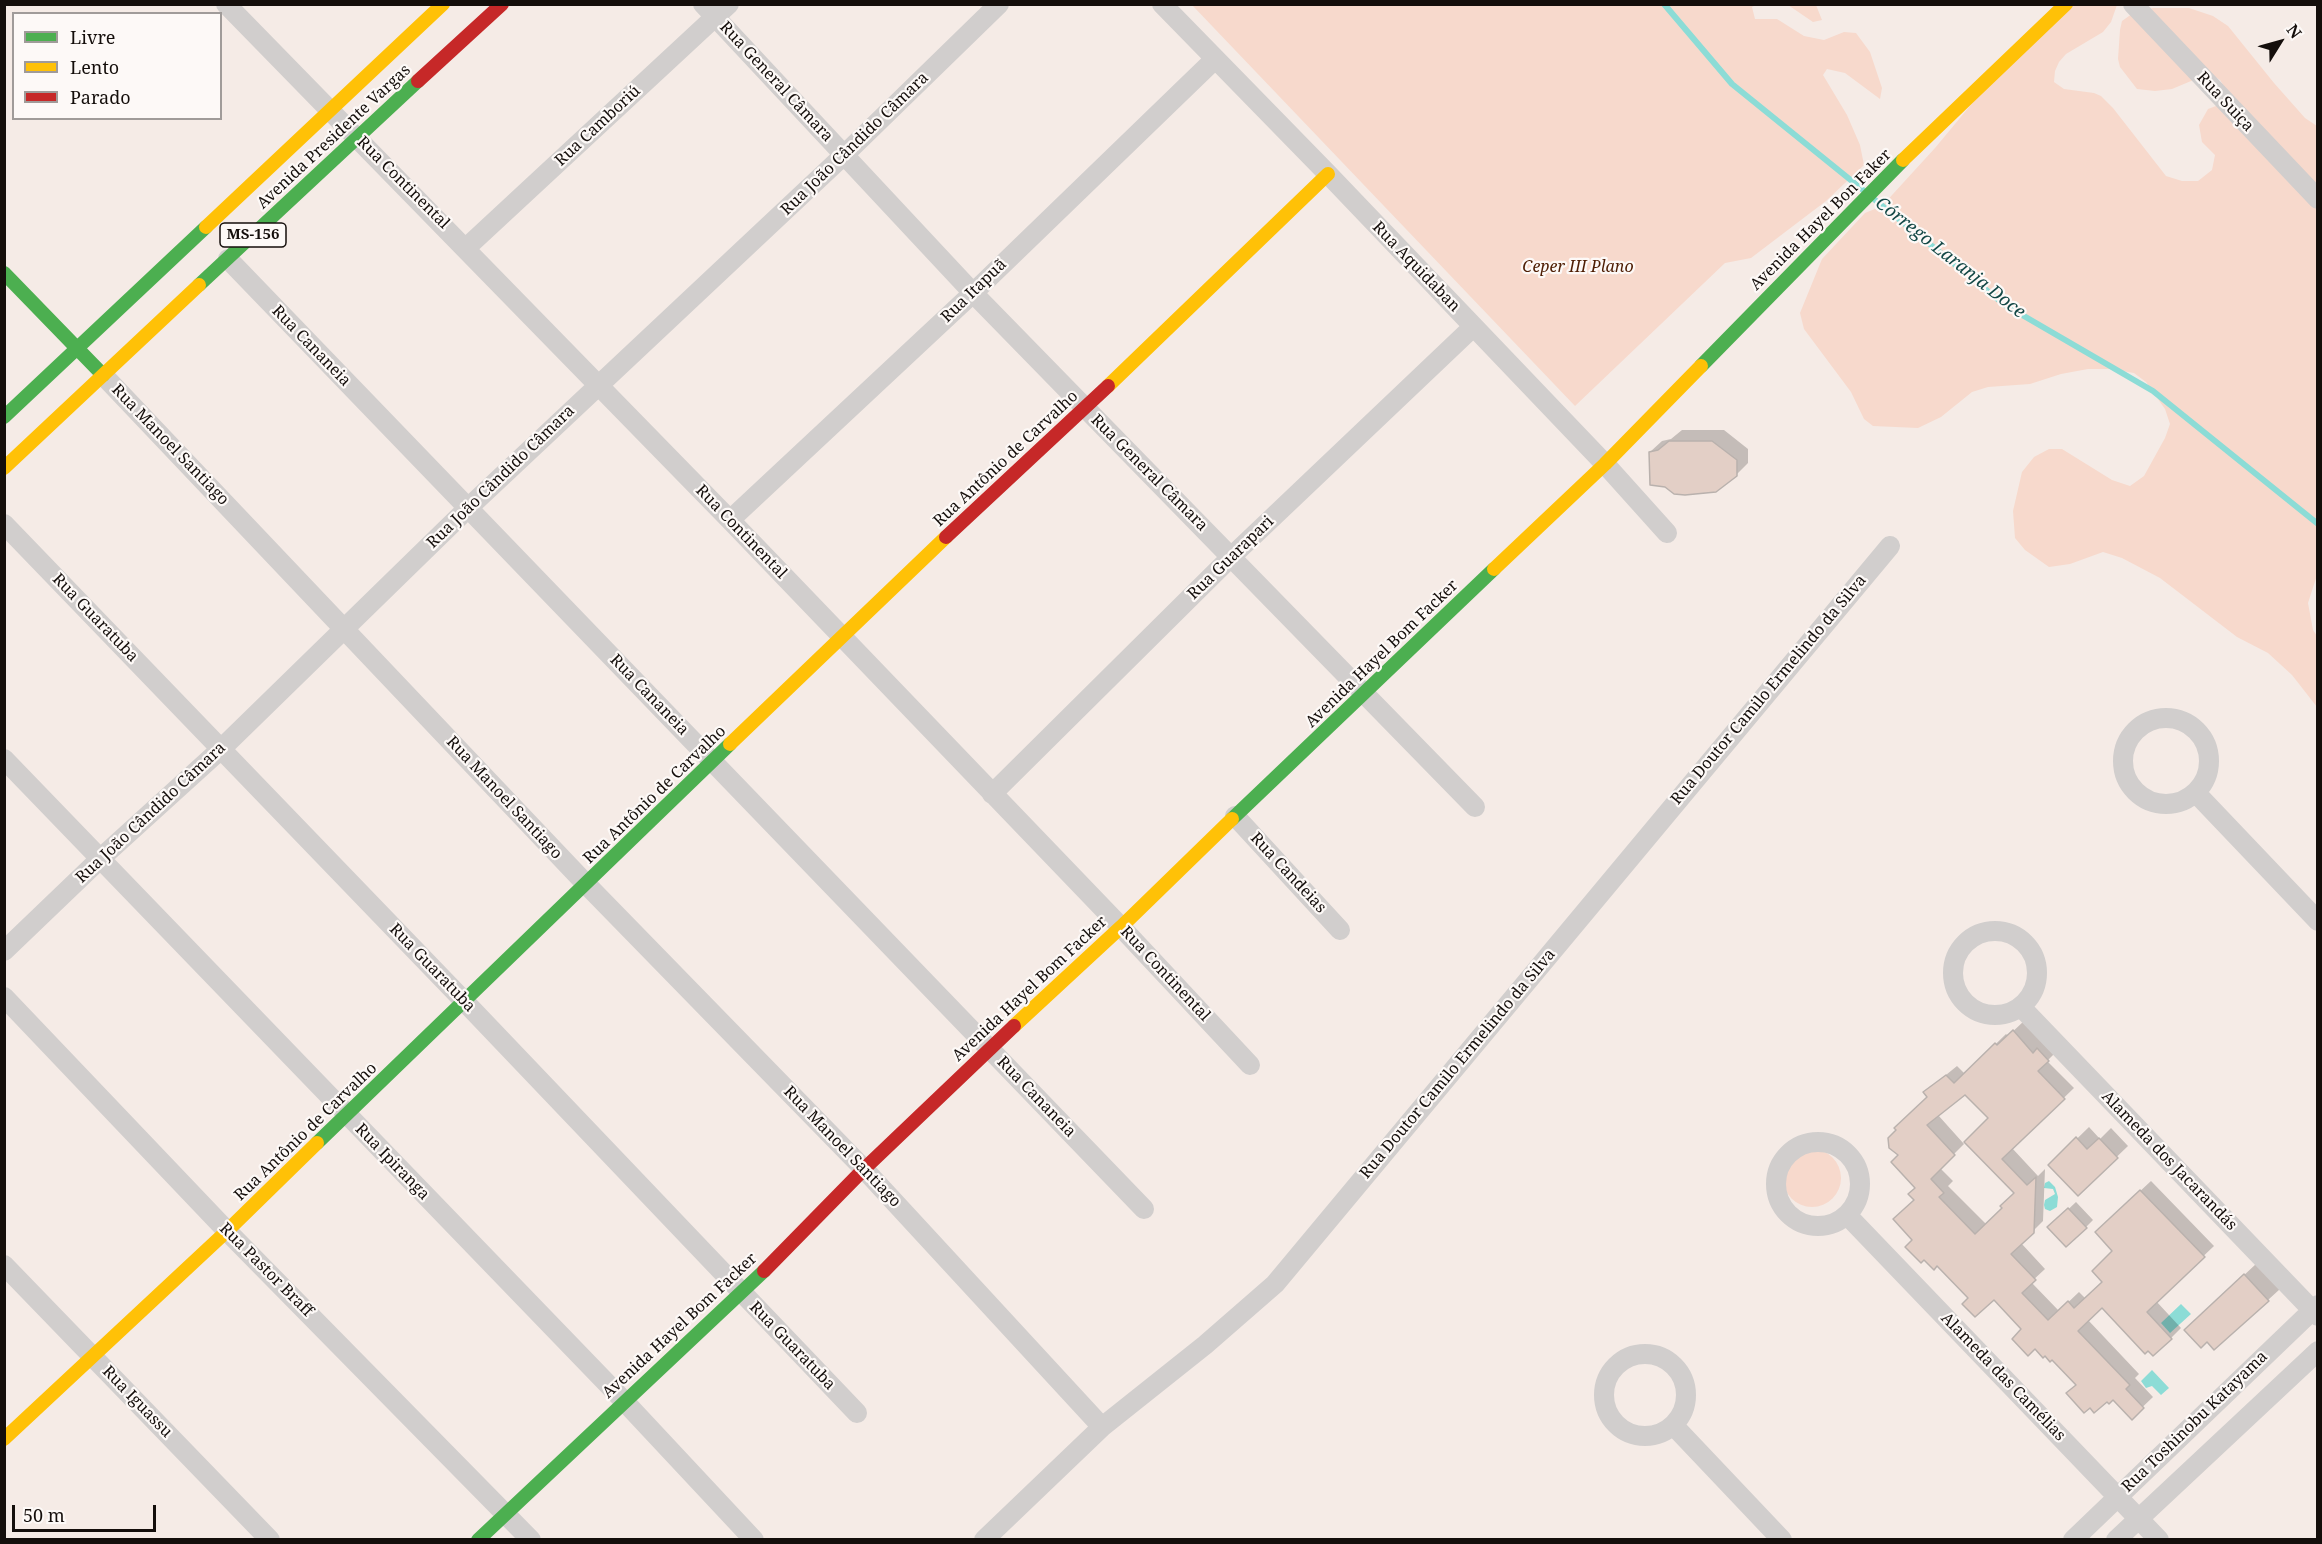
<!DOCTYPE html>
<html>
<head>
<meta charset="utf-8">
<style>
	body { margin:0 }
	#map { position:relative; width:2322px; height:1544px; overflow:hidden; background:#f5ebe6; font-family:"Noto Serif",serif }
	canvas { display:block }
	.frame { position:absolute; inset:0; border:6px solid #140e0b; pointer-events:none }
	.legend { position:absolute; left:12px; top:12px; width:210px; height:108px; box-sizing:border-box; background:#fdf9f7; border:2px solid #a09b99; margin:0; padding:8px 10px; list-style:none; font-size:18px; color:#140e0b }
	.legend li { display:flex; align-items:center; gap:12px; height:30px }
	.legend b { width:30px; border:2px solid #a09b99 }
	.north { position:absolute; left:2250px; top:12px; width:60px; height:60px; -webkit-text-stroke:4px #fdf9f7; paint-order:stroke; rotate:53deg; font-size:16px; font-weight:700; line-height:24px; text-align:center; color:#140e0b }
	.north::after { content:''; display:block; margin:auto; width:21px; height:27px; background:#140e0b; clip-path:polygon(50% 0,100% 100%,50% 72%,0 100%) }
	.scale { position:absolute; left:12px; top:1505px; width:144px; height:27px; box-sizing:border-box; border:3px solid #140e0b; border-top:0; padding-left:8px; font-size:18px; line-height:21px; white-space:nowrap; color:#140e0b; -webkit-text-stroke:4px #fdf9f7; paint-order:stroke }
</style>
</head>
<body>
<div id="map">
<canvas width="2322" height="1544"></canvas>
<div class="frame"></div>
<ul class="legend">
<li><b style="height:8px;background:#4caf50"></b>Livre</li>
<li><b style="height:8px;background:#ffc107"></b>Lento</li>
<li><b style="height:8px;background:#c62828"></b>Parado</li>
</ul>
<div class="north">N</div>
<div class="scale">50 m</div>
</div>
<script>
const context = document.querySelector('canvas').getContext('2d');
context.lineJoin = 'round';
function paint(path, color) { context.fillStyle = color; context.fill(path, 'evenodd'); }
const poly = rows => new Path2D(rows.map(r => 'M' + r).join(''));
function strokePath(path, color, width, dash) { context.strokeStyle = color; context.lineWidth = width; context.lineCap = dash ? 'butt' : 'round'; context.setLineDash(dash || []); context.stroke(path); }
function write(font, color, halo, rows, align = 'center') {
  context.font = font + ' "Noto Serif",serif'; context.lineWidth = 4.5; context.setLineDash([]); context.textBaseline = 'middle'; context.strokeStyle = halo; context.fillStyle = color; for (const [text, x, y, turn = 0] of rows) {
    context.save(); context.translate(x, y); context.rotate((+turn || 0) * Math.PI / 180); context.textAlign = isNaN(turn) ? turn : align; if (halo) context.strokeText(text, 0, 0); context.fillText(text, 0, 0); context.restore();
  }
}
paint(poly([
	[1192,5,1756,5,1752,7,1755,19,1777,19,1804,36,1824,40,1844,32,1856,33,1870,52,1882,88,1880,99,1845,73,1827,69,1823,75,1847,115,1860,145,1864,165,1826,201,1751,258,1725,263,1575,406],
	[1788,5,1816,5,1822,20,1813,22],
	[2054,5,2117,5,2111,22,2103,32,2066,54,2059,62,2055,71,2054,82,2064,89,2094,93,2101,96,2113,108,2166,176,2182,181,2198,181,2212,170,2215,155,2202,142,2199,125,2208,109,2224,103,2225,88,2220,80,2212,75,2203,76,2172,89,2155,91,2137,89,2120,67,2118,59,2120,30,2122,21,2136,11,2153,8,2189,8,2213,16,2228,26,2274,83,2305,118,2317,126,2318,572,2308,603,2313,630,2317,636,2317,707,2292,675,2268,653,2237,637,2160,578,2122,558,2103,552,2070,564,2049,567,2025,550,2015,538,2013,511,2022,472,2034,457,2049,449,2062,449,2112,480,2130,486,2144,476,2165,438,2170,424,2165,409,2146,382,2134,373,2110,369,2088,369,2061,374,2030,384,1988,387,1972,392,1941,417,1918,428,1873,426,1864,419,1851,392,1804,329,1800,313,1822,259,1865,213,1882,206,1935,148],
	'1783 1178a29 29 0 1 1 58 0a29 29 0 1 1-58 0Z'
]), '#f7d9cc');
paint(poly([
	[2049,1181,2055,1187,2058,1197,2057,1207,2050,1211,2045,1209,2044,1205,2045,1200,2055,1194,2053,1189,2044,1188,2045,1183],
	[2181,1304,2191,1314,2170,1333,2161,1323],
	[2152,1370,2169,1388,2161,1395,2152,1386,2146,1388,2141,1381]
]), '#8cdcd6');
paint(poly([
	[1682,430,1724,430,1748,449,1748,463,1736,475,1650,452,1662,441,1671,439],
	[2024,1021,2058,1050,2047,1061,2074,1088,2012,1148,2038,1176,2045,1169,2043,1221,2021,1243,2045,1269,2031,1282,2059,1311,2079,1292,2086,1299,2104,1281,2114,1251,2107,1222,2151,1181,2214,1246,2156,1301,2181,1328,2171,1338,2102,1306,2088,1320,2139,1374,2135,1378,2153,1397,2132,1417,2113,1398,2077,1384,1994,1298,1970,1298,1914,1239,1917,1188,1900,1155,1929,1097,1925,1092,1957,1066,1965,1074,2006,1034,2008,1036],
	[1966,1093,1990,1118,1964,1144,1938,1115],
	[1966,1142,2015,1193,2004,1208,1987,1225,1948,1186,1953,1181,1940,1168],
	[2089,1127,2100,1139,2111,1128,2128,1146,2078,1194,2050,1165],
	[2076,1202,2093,1220,2086,1227,2057,1220],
	[2256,1264,2280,1289,2268,1300,2198,1318]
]), '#0003');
strokePath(poly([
	[1664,4,1732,84,1863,190],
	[1875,200,2005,305,2153,391,2318,524]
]), '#8cdcd6', 6);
const building = poly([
	[1669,441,1712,441,1737,460,1737,476,1716,492,1685,495,1674,494,1665,487,1650,485,1649,452,1658,450,1669,441],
	[2013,1030,2033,1053,2037,1048,2049,1061,2038,1071,2065,1099,2002,1159,2027,1185,2036,1177,2034,1233,2011,1254,2036,1280,2022,1293,2048,1320,2068,1301,2074,1308,2102,1282,2092,1271,2112,1251,2095,1232,2140,1190,2205,1257,2147,1312,2172,1339,2153,1356,2148,1351,2145,1354,2102,1308,2078,1331,2130,1385,2126,1389,2144,1408,2132,1420,2113,1400,2109,1404,2107,1402,2094,1413,2090,1408,2084,1413,2066,1393,2076,1385,2052,1360,2050,1362,2045,1356,2043,1358,2035,1349,2028,1356,2012,1339,2021,1329,1994,1300,1975,1317,1962,1304,1968,1298,1937,1266,1934,1270,1924,1260,1921,1263,1905,1247,1912,1240,1893,1219,1914,1200,1908,1194,1915,1188,1891,1162,1898,1155,1889,1148,1888,1138,1896,1130,1894,1128,1927,1097,1923,1092,1946,1075,1954,1083,1995,1043,1997,1045,2013,1030],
	[1965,1095,1988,1118,1964,1142,2014,1193,2000,1206,2002,1208,1975,1234,1939,1197,1944,1193,1931,1179,1955,1155,1927,1125,1965,1095],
	[2076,1137,2087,1149,2099,1138,2118,1158,2078,1196,2048,1165,2076,1137],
	[2068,1208,2087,1228,2066,1247,2047,1227,2068,1208],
	[2244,1274,2269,1301,2214,1350,2207,1342,2201,1348,2184,1330,2244,1274]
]);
paint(building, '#e3cfc6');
strokePath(building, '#b9b1ad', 1.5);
strokePath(poly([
	[226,4,730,520,1121,927,1250,1065],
	[703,4,973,293,1475,807],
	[1162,4,1328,174,1605,464,1667,533],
	[2133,4,2318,199],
	[466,248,729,4],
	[228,259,1144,1209],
	[103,375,586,884,864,1169,1102,1427],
	[730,520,973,293,1215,59],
	[4,524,464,1001,857,1413],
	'2123 761a43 43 0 1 1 86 0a43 43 0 1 1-86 0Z',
	[4,759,624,1401,754,1540],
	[2196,793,2318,921],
	[992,794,1231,557,1473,327],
	[1235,816,1340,930],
	'1953 973a42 42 0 1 1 84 0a42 42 0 1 1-84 0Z',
	[4,951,101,858,221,749,467,509,844,155,999,4],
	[4,997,227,1231,531,1540],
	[2021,1007,2318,1316],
	'1776 1184a42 42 0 1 1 84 0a42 42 0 1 1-84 0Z',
	[1847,1215,2159,1540],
	[4,1265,270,1540],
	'1604 1395a41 41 0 1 1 82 0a41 41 0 1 1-82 0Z',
	[1674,1426,1782,1540],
	[984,1540,1102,1427,1205,1345,1275,1284,1890,546],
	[2073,1540,2318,1305],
	[2116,1540,2318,1351]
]), '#d1cecd', 20);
strokePath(poly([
	[4,273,103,375],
	[199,285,418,81],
	[1701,366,1903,160],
	[4,417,206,227],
	[1232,819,1494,569],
	[317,1143,730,744],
	[478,1540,764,1271]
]), '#4caf50', 14);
strokePath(poly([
	[1903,160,2066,4],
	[206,227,443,4],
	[1108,386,1328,174],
	[4,468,199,285],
	[1494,569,1605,464,1701,366],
	[730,744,946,537],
	[1014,1026,1121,927,1232,819],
	[4,1439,227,1231,317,1143]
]), '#ffc107', 14);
strokePath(poly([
	[418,81,502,4],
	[946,537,1108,386],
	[764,1271,864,1169,1014,1026]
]), '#c62828', 14);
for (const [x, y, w] of [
	[253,235,66]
]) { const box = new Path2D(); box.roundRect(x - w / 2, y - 12, w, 24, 4.5); context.fillStyle = '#fdf9f7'; context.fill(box); strokePath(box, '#140e0b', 1.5); }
write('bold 15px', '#140e0b', null, [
	["MS-156",253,235]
]);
write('16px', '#140e0b', '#fdf9f7', [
	["Rua General Câmara",776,82,47],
	["Rua Suiça",2225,102,47],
	["Rua Camboriú",598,126,-43],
	["Avenida Presidente Vargas",334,137,-43],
	["Rua João Cândido Câmara",855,144,-44],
	["Rua Continental",403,183,45],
	["Avenida Hayel Bon Faker",1821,220,-45],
	["Rua Aquidaban",1416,267,46],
	["Rua Itapuã",974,291,-44],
	["Rua Cananeia",311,346,46],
	["Rua Manoel Santiago",170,445,46],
	["Rua Antônio de Carvalho",1006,459,-43],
	["Rua General Câmara",1149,473,45],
	["Rua João Cândido Câmara",501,477,-44],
	["Rua Continental",741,532,46],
	["Rua Guarapari",1231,558,-44],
	["Rua Guaratuba",95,618,46],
	["Avenida Hayel Bom Facker",1382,654,-44],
	["Rua Doutor Camilo Ermelindo da Silva",1769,690,-50],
	["Rua Cananeia",649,695,46],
	["Rua Antônio de Carvalho",655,795,-44],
	["Rua Manoel Santiago",504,798,47],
	["Rua João Cândido Câmara",151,813,-43],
	["Rua Candeias",1288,873,47],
	["Rua Guaratuba",432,968,46],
	["Rua Continental",1165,974,47],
	["Avenida Hayel Bom Facker",1030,989,-43],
	["Rua Doutor Camilo Ermelindo da Silva",1458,1064,-50],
	["Rua Cananeia",1036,1097,46],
	["Rua Antônio de Carvalho",306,1132,-44],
	["Rua Manoel Santiago",842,1147,46],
	["Alameda dos Jacarandás",2169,1161,46],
	["Rua Ipiranga",392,1162,46],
	["Rua Pastor Braff",266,1270,45],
	["Avenida Hayel Bom Facker",680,1326,-43],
	["Rua Guaratuba",792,1346,46],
	["Alameda das Camélias",2003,1377,46],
	["Rua Iguassu",137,1402,46],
	["Rua Toshinobu Katayama",2195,1422,-44]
]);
write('italic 16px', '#4e1d03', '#fdf9f7', [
	["Ceper III Plano",1578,267]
]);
write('italic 18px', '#134846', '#fdf9f7', [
	["Córrego Laranja Doce",1950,258,38]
]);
</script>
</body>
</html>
